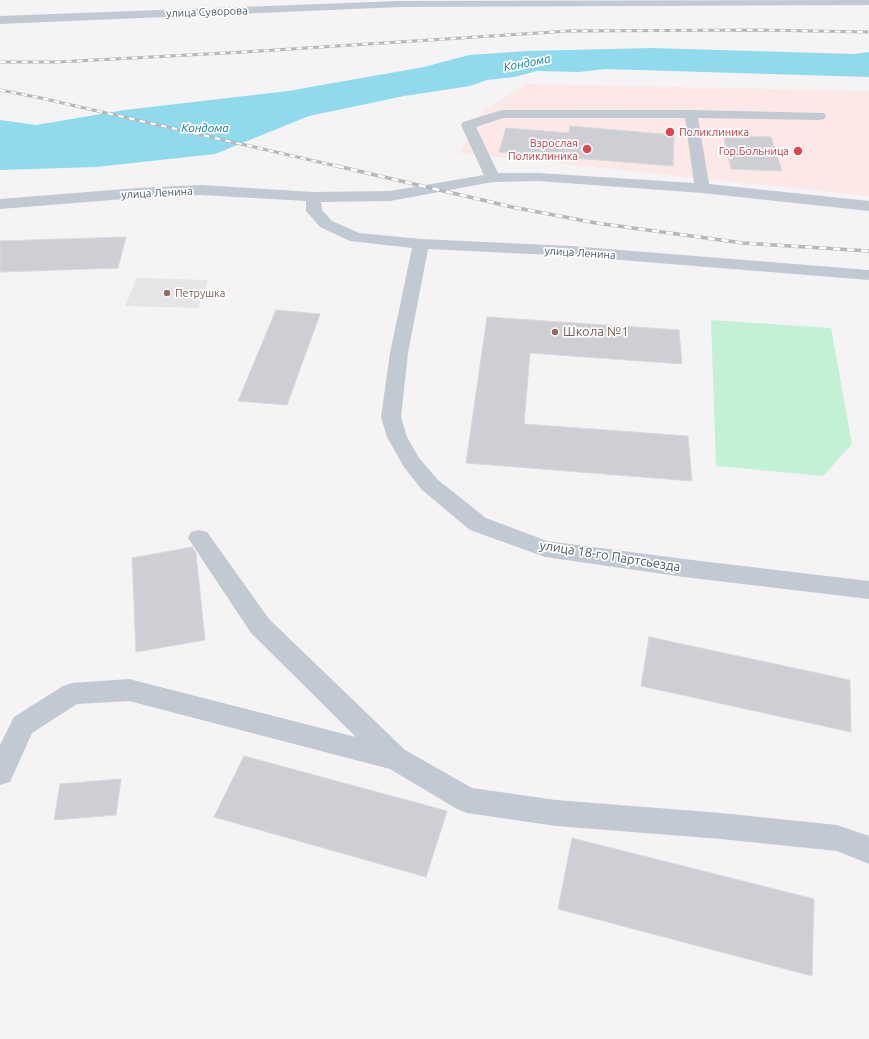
<!DOCTYPE html>
<html>
<head>
<meta charset="utf-8">
<style>
	body { margin:0 }
	canvas { display:block; background:#f5f3f3 }
</style>
</head>
<body>
<canvas width="869" height="1039"></canvas>
<script>
const context = document.querySelector('canvas').getContext('2d');
context.lineJoin = 'round';
function paint(path, color) { context.fillStyle = color; context.fill(path, 'evenodd'); }
const poly = rows => new Path2D(rows.map(r => 'M' + r).join(''));
function strokePath(path, color, width, dash) { context.strokeStyle = color; context.lineWidth = width; context.lineCap = dash ? 'butt' : 'round'; context.setLineDash(dash || []); context.stroke(path); }
function write(font, color, halo, rows, align = 'center') {
  context.font = font + ' Ubuntu,sans-serif'; context.lineWidth = 3.5; context.setLineDash([]); context.textBaseline = 'middle'; context.strokeStyle = halo; context.fillStyle = color; for (const [text, x, y, turn = 0] of rows) {
    context.save(); context.translate(x, y); context.rotate((+turn || 0) * Math.PI / 180); context.textAlign = isNaN(turn) ? turn : align; if (halo) context.strokeText(text, 0, 0); context.fillText(text, 0, 0); context.restore();
  }
}
paint(poly([
	[137,278,208,280,198,308,125,306]
]), '#e6e4e5');
paint(poly([
	[527,84,869,91,869,196,459,153,483,111]
]), '#fce8e6');
paint(poly([
	[711,320,831,328,852,444,823,476,716,466]
]), '#c3f1d5');
paint(poly([
	[652,48,854,54,869,52,869,77,605,69,579,72,537,71,514,77,487,80,470,86,404,96,309,116,215,154,96,167,0,170,0,120,36,125,125,110,288,91,424,67,469,55,527,51]
]), '#90daee');
const building = poly([
	[570,126,674,135,673,166,499,152,506,128,569,133,570,126],
	[723,135,771,137,782,171,731,169,723,135],
	[126,237,118,268,0,272,0,241,126,237],
	[276,310,320,314,287,405,238,401,276,310],
	[487,317,679,330,682,364,530,353,524,424,688,436,692,481,466,463,487,317],
	[192,547,196,553,205,640,136,652,132,558,192,547],
	[649,637,850,680,851,732,641,686,649,637],
	[244,756,447,811,426,877,214,817,244,756],
	[121,779,116,815,54,820,60,784,121,779],
	[572,838,814,899,812,976,558,909,572,838]
]);
paint(building, '#cdcfd5');
strokePath(building, '#d7d9de', 1);
paint(poly([
	[869,0,869,5,400,7,0,24,0,16,400,1,869,0],
	[502,110,691,110,824,113,826,116,824,119,819,120,698,118,709,184,869,201,869,211,702,193,538,181,493,182,390,201,321,202,322,210,332,221,359,233,421,239,571,246,869,270,869,280,571,256,428,249,408,353,401,417,407,437,419,458,438,480,486,518,547,541,684,559,869,581,869,599,684,577,545,557,470,530,422,490,404,467,387,437,381,417,390,353,412,248,350,241,320,227,306,211,306,201,201,195,137,198,0,209,0,199,137,188,201,185,313,192,390,191,484,175,461,125,463,122,502,110],
	[503,118,685,118,694,183,538,173,498,173,476,127,503,118],
	[199,530,207,532,269,619,405,750,472,788,556,800,721,813,837,825,869,836,869,864,837,851,721,839,556,826,467,813,457,809,390,769,129,701,77,704,32,733,10,782,0,785,0,745,14,717,63,686,72,683,129,679,356,737,251,633,188,538,191,532,199,530]
]), '#c1cad2');
const railFar1 = poly([
	[0,62,58,62,244,52,569,31,757,30,869,32],
	[0,90,41,98,341,167]
]);
const rail = poly([
	[337,166,512,207,596,223,743,243,869,251]
]);
strokePath(railFar1, '#b5b8bd', 3);
strokePath(rail, '#b5b8bd', 3.5);
strokePath(railFar1, '#fff', 2, [5.5]);
strokePath(rail, '#fff', 2.5, [7]);
for (const [x, y, r, color] of [
	[670,132,5,"#e0444e"],
	[587,149,5,"#e0444e"],
	[798,151,5,"#e0444e"],
	[167,293,4,"#8d6e63"],
	[555,332,4,"#8d6e63"]
]) { const dot = new Path2D(); dot.arc(x, y, r, 0, 2 * Math.PI); context.fillStyle = color; context.fill(dot); strokePath(dot, '#fff', 1.5); }
write('11px', '#4a5661', '#fff', [
	["улица Суворова",207,12,-2],
	["улица Ленина",157,193,-3],
	["улица Ленина",580,253,4]
]);
write('11px', '#be3a42', '#fff', [
	["Поликлиника",679,132,"left"],
	["Взрослая",578,143],
	["Поликлиника",578,156],
	["Гор.Больница",789,151]
], 'right');
write('11px', '#785e54', '#fff', [
	["Петрушка",175,293]
], 'left');
write('italic 12px', '#0c7c9b', '#fff', [
	["Кондома",527,63,-11],
	["Кондома",205,128]
]);
write('13px', '#785e54', '#fff', [
	["Школа №1",563,332]
], 'left');
write('13px', '#4a5661', '#fff', [
	["улица 18-го Партсьезда",610,556,9]
]);
</script>
</body>
</html>
